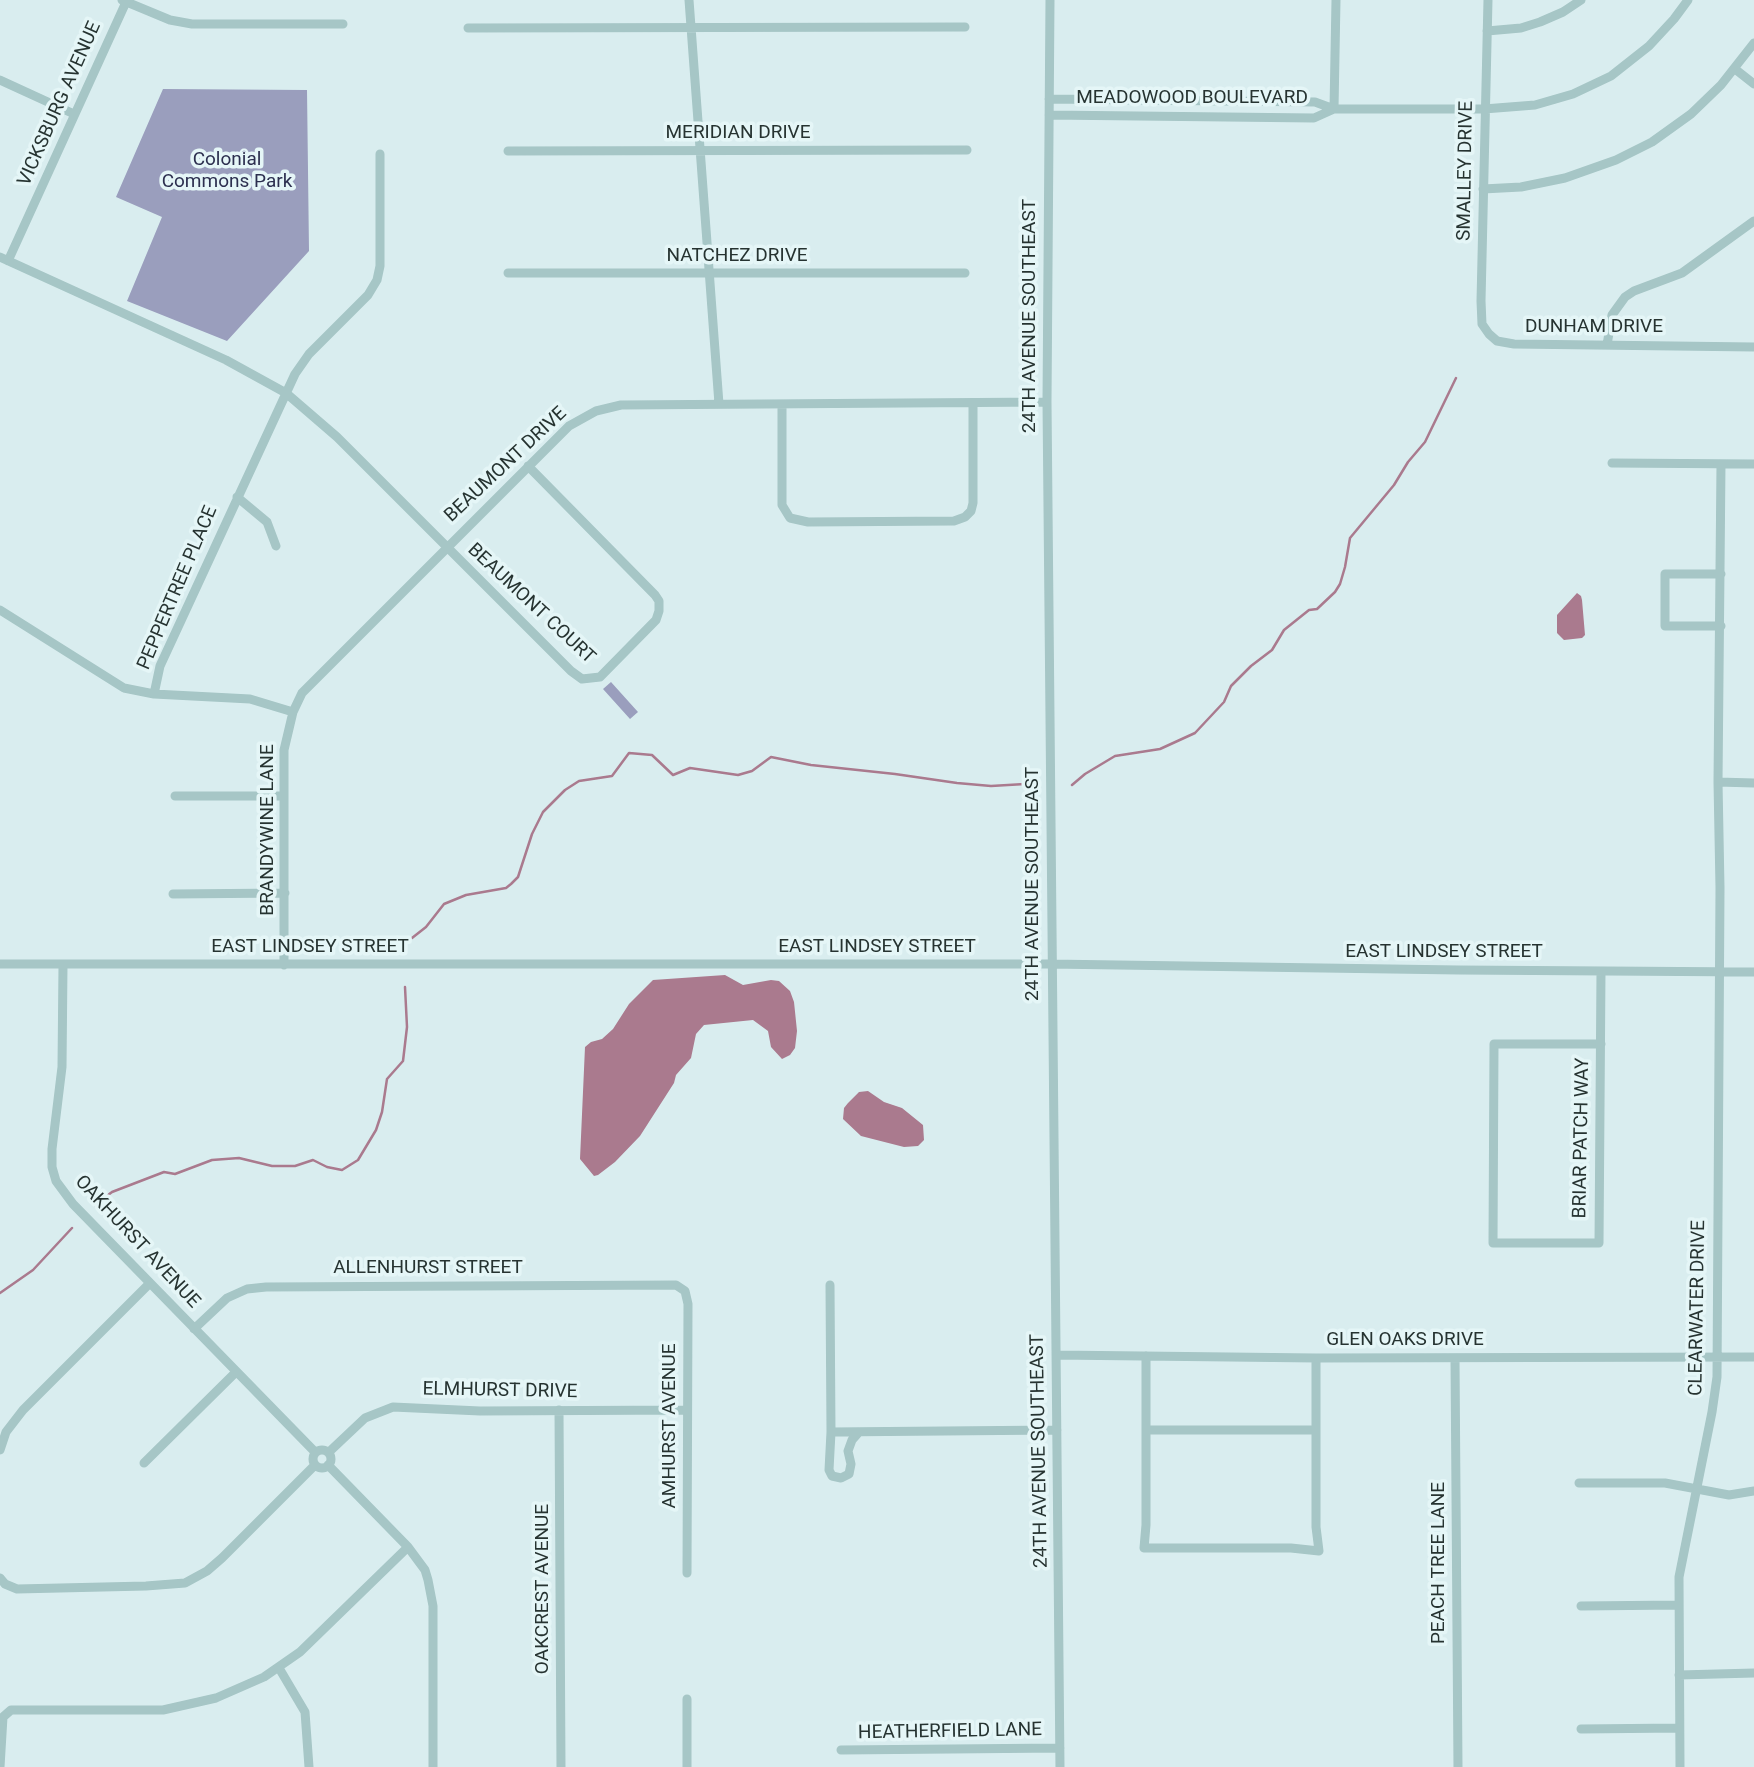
<!DOCTYPE html>
<html>
<head>
<meta charset="utf-8">
<style>
	body { margin:0 }
	canvas { display:block; background:#d9edef }
</style>
</head>
<body>
<canvas width="1754" height="1767"></canvas>
<script>
const context = document.querySelector('canvas').getContext('2d');
context.lineJoin = 'round';
function paint(path, color) { context.fillStyle = color; context.fill(path, 'evenodd'); }
const poly = rows => new Path2D(rows.map(r => 'M' + r).join(''));
function strokePath(path, color, width, dash) { context.strokeStyle = color; context.lineWidth = width; context.lineCap = dash ? 'butt' : 'round'; context.setLineDash(dash || []); context.stroke(path); }
function write(font, color, halo, rows, align = 'center') {
  context.font = font + ' Roboto,sans-serif'; context.lineWidth = 7; context.setLineDash([]); context.textBaseline = 'middle'; context.strokeStyle = halo; context.fillStyle = color; for (const [text, x, y, turn = 0] of rows) {
    context.save(); context.translate(x, y); context.rotate((+turn || 0) * Math.PI / 180); context.textAlign = isNaN(turn) ? turn : align; if (halo) context.strokeText(text, 0, 0); context.fillText(text, 0, 0); context.restore();
  }
}
paint(poly([
	[163,89,307,90,309,251,227,341,127,301,162,217,116,197],
	[611,682,638,712,630,719,603,689]
]), '#9a9ebd');
paint(poly([
	[1577,593,1581,596,1582,600,1585,635,1582,638,1564,640,1557,633,1557,615],
	[725,975,743,985,771,980,779,981,790,991,794,1002,797,1031,795,1048,790,1055,782,1059,771,1047,768,1031,753,1020,704,1025,696,1034,691,1058,676,1075,674,1083,640,1136,615,1162,598,1175,594,1176,580,1159,585,1047,591,1042,602,1039,613,1029,629,1004,653,980],
	[868,1091,884,1102,902,1108,923,1125,924,1140,918,1146,904,1147,861,1136,843,1119,844,1108,848,1103,859,1092]
]), '#aa7a8e');
strokePath(poly([
	[1072,785,1085,774,1115,756,1160,749,1195,733,1224,702,1231,686,1251,666,1272,650,1284,630,1309,610,1317,609,1335,592,1340,584,1345,567,1350,538,1394,485,1408,462,1425,442,1456,378],
	[412,938,426,927,444,904,466,895,506,888,511,884,518,877,532,834,543,812,565,790,579,781,612,776,629,753,652,755,673,775,690,768,738,775,752,771,771,757,811,765,895,774,957,783,991,786,1025,784],
	[95,1205,112,1192,164,1172,175,1174,212,1160,239,1158,272,1166,295,1166,313,1160,327,1167,342,1170,358,1160,376,1130,382,1112,387,1079,403,1061,407,1027,405,987],
	[0,1293,33,1270,72,1228]
]), '#aa7a8e', 2.5);
strokePath(poly([
	[122,0,170,20,192,24,343,24],
	[689,0,719,404],
	[1050,0,1047,402,1060,1767],
	[1488,0,1481,301,1482,324,1489,334,1497,341,1514,344,1754,347],
	[468,28,965,27],
	[1487,31,1521,28,1540,22,1563,12,1581,0],
	[1735,69,1754,84],
	[0,80,74,114],
	[1049,99,1315,102,1334,109,1484,109,1535,105,1573,94,1611,76,1649,46,1674,19,1688,0],
	[1334,109,1336,0],
	[1049,115,1314,118,1334,109],
	[508,151,967,150],
	[1483,189,1521,187,1565,178,1616,160,1652,142,1691,114,1721,85,1754,43],
	[0,257,226,360,286,393,337,437,571,671,582,679,600,677,656,620,659,611,659,601,655,595,528,466],
	[8,261,127,0],
	[508,273,965,273],
	[1607,345,1612,315,1625,297,1634,291,1682,273,1754,221],
	[782,405,782,505,790,518,808,522,954,521,965,517,971,511,973,503,973,404],
	[1612,463,1754,464],
	[237,497,267,522,276,546],
	[0,610,124,688,154,694,250,699,293,712],
	[1721,626,1665,626,1665,574,1721,574],
	[154,694,160,666,295,374,309,354,368,295,377,280,380,266,380,154],
	[1718,782,1754,783],
	[175,796,284,796],
	[173,894,285,893],
	[0,964,1050,964,1459,970,1754,972],
	[63,965,62,1067,52,1149,52,1167,56,1181,73,1204,315,1452],
	[284,965,284,750,293,712,302,693,569,426,596,411,621,405,1047,402],
	[1601,1044,1494,1044,1493,1243,1599,1243,1601,971],
	[830,1285,831,1432,829,1470,832,1476,841,1478,849,1474,851,1464,848,1451,852,1440,859,1432],
	[194,1329,227,1298,247,1289,266,1287,676,1285,685,1291,688,1304,687,1573],
	[1056,1355,1316,1358,1754,1357],
	[1146,1356,1146,1525,1144,1548,1291,1548,1319,1551,1316,1527,1316,1358],
	[1455,1358,1458,1767],
	[559,1410,561,1767],
	[1147,1430,1315,1430],
	[831,1432,1057,1430],
	'313 1459a9 9 0 1 1 18 0a9 9 0 1 1-18 0Z',
	[0,1450,6,1432,23,1410,150,1283],
	[329,1452,365,1418,393,1407,480,1411,687,1410],
	[144,1463,236,1372],
	[328,1465,408,1547,425,1570,428,1580,433,1606,433,1767],
	[1579,1483,1665,1483,1729,1495,1754,1491],
	[0,1578,5,1584,17,1589,146,1586,185,1583,207,1571,222,1558,315,1465],
	[1581,1606,1679,1605],
	[279,1668,305,1712,309,1767],
	[1679,1675,1754,1673],
	[687,1699,687,1767],
	[1581,1729,1679,1728],
	[841,1750,1060,1748],
	[0,1767,3,1717,11,1710,163,1710,216,1698,264,1677,300,1652,408,1547],
	[1680,1767,1679,1577,1712,1412,1717,1377,1720,888,1718,782,1721,464]
]), '#a6c6c6', 9);
write('19px', '#263331', '#e5f6f7', [
	["MEADOWOOD BOULEVARD",1192,98],
	["VICKSBURG AVENUE",60,104,-66],
	["MERIDIAN DRIVE",738,133],
	["SMALLEY DRIVE",1466,171,-89],
	["NATCHEZ DRIVE",737,256],
	["24TH AVENUE SOUTHEAST",1030,316,-90],
	["DUNHAM DRIVE",1594,327],
	["BEAUMONT DRIVE",506,465,-43],
	["PEPPERTREE PLACE",178,588,-67],
	["BEAUMONT COURT",531,604,43],
	["BRANDYWINE LANE",268,830,-90],
	["24TH AVENUE SOUTHEAST",1033,884,-90],
	["EAST LINDSEY STREET",310,947],
	["EAST LINDSEY STREET",877,947],
	["EAST LINDSEY STREET",1444,952],
	["BRIAR PATCH WAY",1582,1138,-89],
	["OAKHURST AVENUE",137,1242,47],
	["ALLENHURST STREET",428,1268],
	["CLEARWATER DRIVE",1698,1308,-89],
	["GLEN OAKS DRIVE",1405,1340],
	["ELMHURST DRIVE",500,1391,1],
	["AMHURST AVENUE",670,1426,-90],
	["24TH AVENUE SOUTHEAST",1040,1451,-91],
	["PEACH TREE LANE",1439,1563,-90],
	["OAKCREST AVENUE",543,1589,-90],
	["HEATHERFIELD LANE",950,1732,-1]
]);
write('19px', '#2c2f4f', '#e5f6f7', [
	["Colonial",227,160],
	["Commons Park",227,182]
]);
</script>
</body>
</html>
